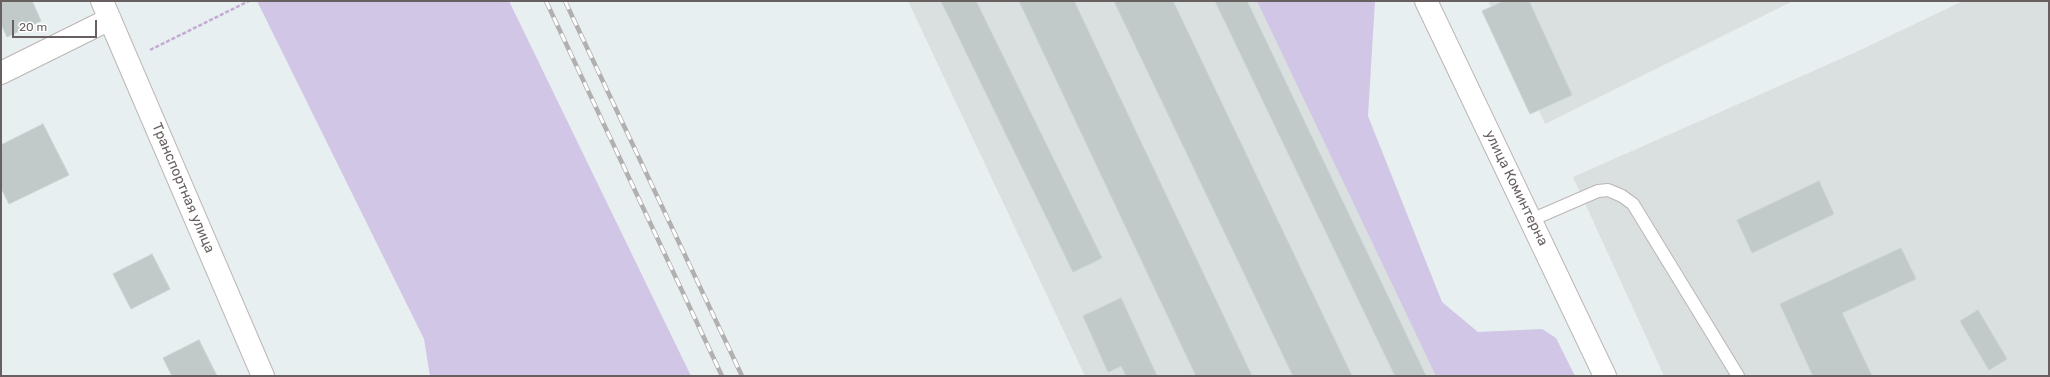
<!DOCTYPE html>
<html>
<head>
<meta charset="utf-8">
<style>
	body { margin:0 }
	#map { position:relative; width:2050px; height:377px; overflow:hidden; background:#e8eff0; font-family:Rubik,sans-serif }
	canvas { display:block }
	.frame { position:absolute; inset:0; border:2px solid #675f60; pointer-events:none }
	.scale { position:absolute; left:12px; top:20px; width:85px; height:18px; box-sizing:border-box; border:2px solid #675f60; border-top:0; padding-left:5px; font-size:12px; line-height:14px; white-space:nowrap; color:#675f60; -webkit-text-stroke:3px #fff; paint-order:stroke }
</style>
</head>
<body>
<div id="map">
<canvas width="2050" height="377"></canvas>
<div class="frame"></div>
<div class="scale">20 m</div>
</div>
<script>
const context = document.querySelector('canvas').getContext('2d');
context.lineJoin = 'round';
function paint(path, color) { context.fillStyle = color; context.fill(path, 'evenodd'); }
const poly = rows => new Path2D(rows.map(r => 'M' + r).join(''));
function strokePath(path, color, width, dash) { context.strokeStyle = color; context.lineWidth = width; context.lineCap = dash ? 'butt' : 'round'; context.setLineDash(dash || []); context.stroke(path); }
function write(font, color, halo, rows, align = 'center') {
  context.font = font + ' Rubik,sans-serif'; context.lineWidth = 3; context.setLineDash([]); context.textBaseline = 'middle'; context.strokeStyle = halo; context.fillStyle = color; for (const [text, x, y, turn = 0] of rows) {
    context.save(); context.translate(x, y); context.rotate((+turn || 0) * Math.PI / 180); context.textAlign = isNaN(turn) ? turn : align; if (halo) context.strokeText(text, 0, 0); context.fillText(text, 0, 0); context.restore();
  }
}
paint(poly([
	[908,1,1290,1,1470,376,1085,376],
	[1488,1,1793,1,1545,124],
	[1963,1,2049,1,2049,376,1664,376,1573,177,1854,53]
]), '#dadfdf');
paint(poly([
	[257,1,509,1,691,376,430,376,424,339],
	[1257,1,1375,1,1368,116,1442,302,1478,332,1542,329,1556,338,1575,376,1436,376]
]), '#d1c6e6');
const building = poly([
	[1,1,32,1,41,21,7,37,1,24,1,1],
	[941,1,976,1,1102,258,1073,272,941,1],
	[1019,1,1074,1,1252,376,1196,376,1019,1],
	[1114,1,1173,1,1352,376,1293,376,1114,1],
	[1215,1,1247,1,1426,376,1395,376,1215,1],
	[1504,1,1529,1,1572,95,1530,114,1482,11,1504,1],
	[43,124,69,175,9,204,1,188,1,145,43,124],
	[1819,181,1834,214,1752,253,1737,220,1819,181],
	[1901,248,1916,279,1842,313,1872,376,1813,376,1780,304,1901,248],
	[152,254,170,289,131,309,113,274,152,254],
	[1121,298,1157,376,1126,376,1121,366,1108,372,1083,316,1121,298],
	[1978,310,2007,359,1989,370,1960,321,1978,310],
	[199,340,217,376,172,376,163,358,199,340]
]);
paint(building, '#c2c9c9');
strokePath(building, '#c6d4d5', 1);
const service = poly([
	[1531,220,1598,191,1608,190,1622,196,1633,204,1738,376]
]);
const minor = poly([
	[102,1,263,376],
	[1426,1,1605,376],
	[1,73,110,19]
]);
strokePath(service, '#bbb5b5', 14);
strokePath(minor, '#bbb5b5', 24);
strokePath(poly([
	[150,50,249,1]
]), '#c5aad7', 2.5, [4, 2]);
strokePath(service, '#fff', 12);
strokePath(minor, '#fff', 22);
const rail = poly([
	[546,1,722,376],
	[565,1,742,376]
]);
strokePath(rail, '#b1afaf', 4.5);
strokePath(rail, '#fff', 3, [9]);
write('14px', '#675f60', '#fff', [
	["Транспортная улица",183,188,67],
	["улица Коминтерна",1516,188,64]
]);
</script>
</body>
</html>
